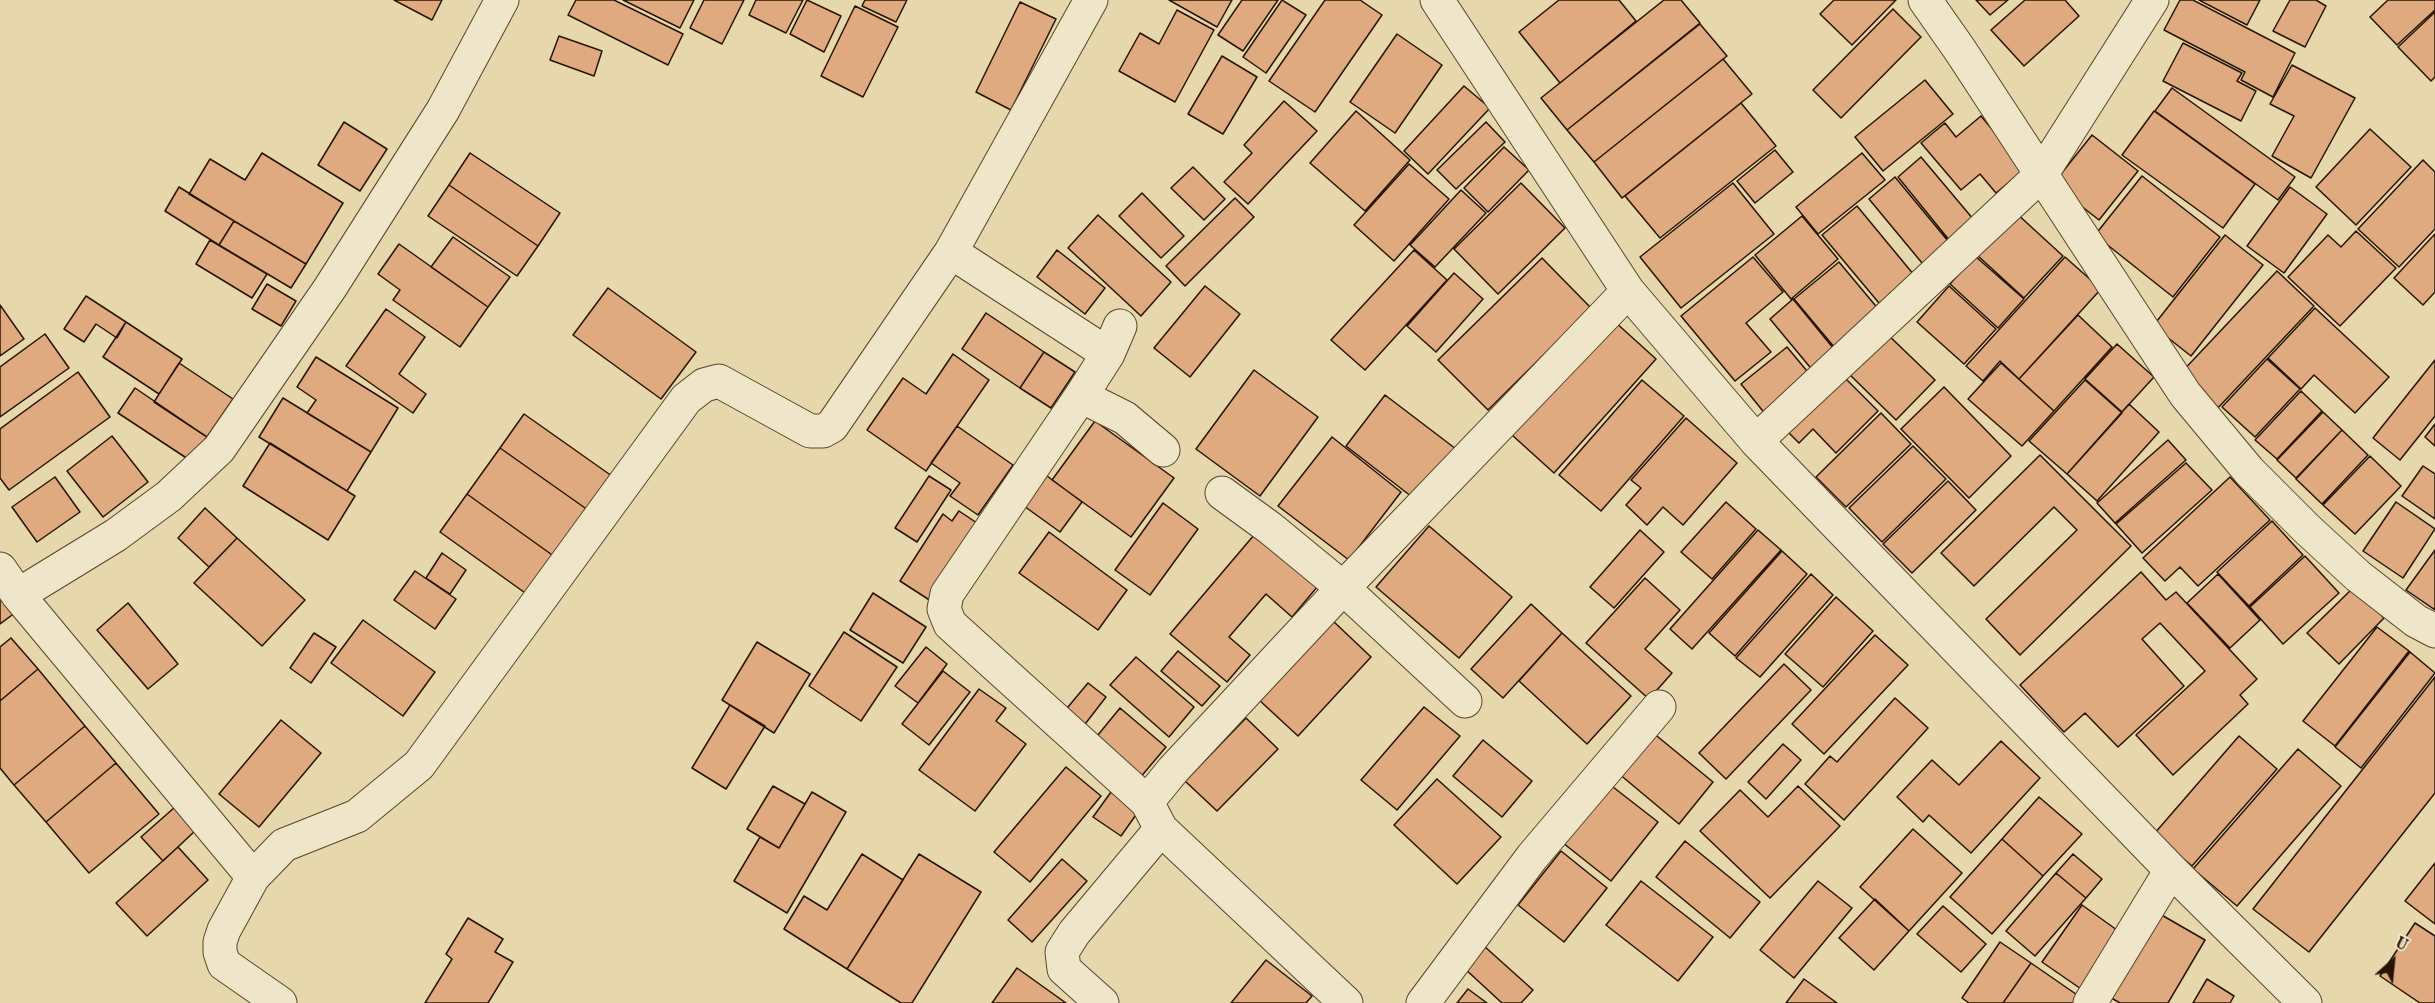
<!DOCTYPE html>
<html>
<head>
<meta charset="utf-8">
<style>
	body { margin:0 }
	#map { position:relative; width:2435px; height:1003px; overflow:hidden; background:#e6d7ac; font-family:Vollkorn,serif }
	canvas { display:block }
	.north { position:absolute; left:2363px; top:931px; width:60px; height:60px; -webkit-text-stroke:4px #efe5c9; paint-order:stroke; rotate:27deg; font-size:16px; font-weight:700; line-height:24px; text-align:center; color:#281501 }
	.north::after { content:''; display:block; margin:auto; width:21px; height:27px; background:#281501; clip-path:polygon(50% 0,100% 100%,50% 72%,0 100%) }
</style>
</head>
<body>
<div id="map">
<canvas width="2435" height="1003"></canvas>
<div class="north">U</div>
</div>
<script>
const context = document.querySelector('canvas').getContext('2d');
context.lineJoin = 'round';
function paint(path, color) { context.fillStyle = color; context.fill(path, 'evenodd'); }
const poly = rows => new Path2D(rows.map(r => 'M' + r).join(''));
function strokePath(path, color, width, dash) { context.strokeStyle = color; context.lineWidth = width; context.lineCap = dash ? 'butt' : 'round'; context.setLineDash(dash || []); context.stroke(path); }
const building = poly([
	[394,0,442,0,432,20,394,0],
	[576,0,614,0,683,34,668,65,568,15,576,0],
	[623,0,694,0,680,28,623,0],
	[704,0,744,0,722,44,690,28,704,0],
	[756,0,803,0,786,33,749,15,756,0],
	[807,0,841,16,824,52,790,34,807,0],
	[865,0,907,0,896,22,862,6,865,0],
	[1169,0,1232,0,1217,27,1169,0],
	[1242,0,1278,0,1243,51,1218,35,1242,0],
	[1282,0,1306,15,1266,73,1243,57,1282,0],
	[1325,0,1360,0,1382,15,1315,112,1269,81,1325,0],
	[1559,0,1619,0,1636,21,1560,83,1519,32,1559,0],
	[1664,0,1681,0,1700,23,1567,130,1541,98,1664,0],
	[1834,0,1896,0,1852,45,1820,14,1834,0],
	[1976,0,2008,0,1990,15,1976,0],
	[2025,0,2065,0,2079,16,2024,66,1991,30,2025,0],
	[2180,0,2193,0,2295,53,2273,97,2241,80,2245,72,2164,30,2180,0],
	[2199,0,2260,0,2247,25,2199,0],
	[2290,0,2316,0,2326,6,2305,47,2273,31,2290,0],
	[2388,0,2435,0,2435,10,2397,45,2370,17,2388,0],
	[1020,2,1056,19,1011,110,976,92,1020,2],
	[855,6,898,27,863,97,821,76,855,6],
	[1893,9,1921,37,1841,118,1813,90,1893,9],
	[1177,10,1214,30,1175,102,1119,71,1140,33,1159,44,1177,10],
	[2435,12,2435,77,2431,81,2398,47,2435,12],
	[1700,24,1727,56,1594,162,1567,130,1700,24],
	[1397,34,1442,65,1395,133,1350,102,1397,34],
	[559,36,602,51,594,76,550,60,559,36],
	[2183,43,2242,73,2237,81,2256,91,2241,121,2163,81,2183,43],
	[1222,56,1257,77,1223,134,1188,114,1222,56],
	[1723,59,1752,94,1622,198,1594,162,1723,59],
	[2292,65,2355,98,2311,178,2272,156,2294,116,2270,104,2292,65],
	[1925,80,1953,114,1883,171,1855,137,1925,80],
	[1464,86,1490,108,1428,174,1404,151,1464,86],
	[2172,88,2295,177,2278,200,2155,111,2172,88],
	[1284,101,1317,131,1248,204,1224,182,1252,153,1244,145,1284,101],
	[1741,103,1776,146,1660,238,1625,196,1741,103],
	[1356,111,1410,160,1365,211,1310,163,1356,111],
	[2154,111,2255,184,2223,228,2122,155,2154,111],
	[1981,116,2025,169,1996,193,1980,174,1961,190,1921,143,1945,123,1956,137,1981,116],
	[344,122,387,149,360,191,318,165,344,122],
	[1486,122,1505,142,1456,189,1437,170,1486,122],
	[2370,129,2411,167,2356,225,2316,187,2370,129],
	[2092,135,2138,171,2099,220,2053,184,2092,135],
	[1504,147,1529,170,1488,212,1464,188,1504,147],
	[1775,150,1793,172,1755,203,1737,181,1775,150],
	[262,153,343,203,306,264,189,194,210,159,245,180,262,153],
	[470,153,560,213,538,246,449,185,470,153],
	[1862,153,1885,180,1818,234,1796,207,1862,153],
	[1921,157,1979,226,1954,246,1898,177,1921,157],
	[2423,160,2435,172,2435,229,2399,267,2358,229,2423,160],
	[1409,164,1449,199,1394,261,1354,225,1409,164],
	[1193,167,1225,199,1204,220,1171,188,1193,167],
	[2142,176,2220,237,2173,297,2095,235,2142,176],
	[1895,177,1953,247,1927,269,1869,199,1895,177],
	[1521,183,1565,228,1498,294,1454,249,1521,183],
	[1733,183,1774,234,1681,308,1640,257,1733,183],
	[449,185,538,246,517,276,428,216,449,185],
	[179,187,234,221,219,245,165,211,179,187],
	[2290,187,2327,214,2284,273,2247,246,2290,187],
	[1461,190,1486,213,1435,267,1410,245,1461,190],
	[1142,193,1184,236,1161,258,1119,216,1142,193],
	[1235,198,1254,217,1185,286,1166,266,1235,198],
	[1857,206,1919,281,1884,309,1822,235,1857,206],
	[2015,212,2063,256,2024,298,1977,255,2015,212],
	[1098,215,1171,282,1141,316,1068,248,1098,215],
	[1802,216,1838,259,1791,299,1755,255,1802,216],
	[234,221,306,264,291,288,219,245,234,221],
	[2356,231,2396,268,2340,326,2288,277,2328,235,2341,247,2356,231],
	[2435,234,2435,292,2423,305,2394,278,2435,234],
	[2225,235,2263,265,2191,356,2153,326,2225,235],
	[453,237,510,277,488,307,431,267,453,237],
	[210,240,267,274,252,298,196,264,210,240],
	[399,244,488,307,460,347,393,300,400,290,378,274,399,244],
	[1057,250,1105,288,1085,314,1037,277,1057,250],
	[1414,250,1447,280,1365,370,1331,340,1414,250],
	[1975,256,2024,299,1998,328,1950,284,1975,256],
	[1753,257,1783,292,1746,323,1771,352,1735,381,1681,316,1753,257],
	[2065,257,2101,289,2019,379,2000,361,1983,381,1966,366,2065,257],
	[1542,258,1591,308,1488,410,1438,360,1542,258],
	[1839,262,1885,317,1840,354,1794,299,1839,262],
	[2277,271,2314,306,2215,411,2178,376,2277,271],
	[1454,273,1483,299,1436,352,1407,326,1454,273],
	[267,284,296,301,281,326,252,309,267,284],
	[1205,286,1240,314,1190,377,1154,348,1205,286],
	[1949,286,1996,329,1964,364,1917,322,1949,286],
	[608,288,696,352,661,399,573,335,608,288],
	[86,296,126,322,117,338,96,324,84,342,64,329,86,296],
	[1793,299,1838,354,1814,372,1770,319,1793,299],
	[0,305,24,339,0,356,0,305],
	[2315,308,2389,377,2355,413,2314,375,2301,389,2268,358,2315,308],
	[386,309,425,337,399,374,426,394,413,413,346,366,386,309],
	[986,313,1044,352,1020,388,962,349,986,313],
	[2078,315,2112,347,2054,411,2019,379,2078,315],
	[1614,321,1656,359,1554,473,1512,435,1614,321],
	[126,322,182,359,159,394,103,357,126,322],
	[1884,331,1935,380,1896,420,1845,370,1884,331],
	[45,334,69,368,0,417,0,367,45,334],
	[2117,344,2154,377,2122,412,2085,379,2117,344],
	[1787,347,1817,383,1771,421,1741,384,1787,347],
	[1044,352,1075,372,1051,408,1020,388,1044,352],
	[953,354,989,380,926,471,867,430,903,378,926,394,953,354],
	[316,357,398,408,371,452,307,413,316,400,297,387,316,357],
	[2267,359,2300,389,2255,437,2222,407,2267,359],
	[2435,360,2435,416,2400,460,2373,438,2435,360],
	[179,363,233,399,207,437,154,402,179,363],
	[2001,363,2054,411,2022,446,1968,399,2001,363],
	[1836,369,1878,411,1836,453,1813,429,1799,443,1780,424,1836,369],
	[1254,370,1318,417,1260,496,1196,449,1254,370],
	[78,372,110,417,9,490,0,478,0,429,78,372],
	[1642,380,1684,416,1601,511,1559,475,1642,380],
	[2085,380,2122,413,2067,474,2029,441,2085,380],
	[1944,387,2011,456,1969,498,1901,429,1944,387],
	[135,388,207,437,191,461,118,413,135,388],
	[2301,391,2322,411,2277,459,2255,440,2301,391],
	[1385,395,1456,449,1416,500,1346,446,1385,395],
	[283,398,371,452,347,491,259,437,283,398],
	[2129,404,2159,432,2097,501,2067,474,2129,404],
	[2323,412,2342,430,2296,478,2277,460,2323,412],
	[1881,413,1911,444,1846,507,1816,477,1881,413],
	[524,414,619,481,595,515,500,448,524,414],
	[1686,418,1737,463,1683,525,1663,507,1647,525,1626,505,1641,488,1631,480,1686,418],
	[1095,421,1174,478,1131,537,1052,480,1095,421],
	[2435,424,2435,446,2425,437,2435,424],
	[957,426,1013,465,978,515,950,496,960,483,931,463,957,426],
	[2342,430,2368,455,2322,504,2296,479,2342,430],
	[112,436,148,482,103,517,67,471,112,436],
	[1332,437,1401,492,1349,560,1278,506,1332,437],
	[2168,440,2186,460,2115,523,2097,503,2168,440],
	[270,443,355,496,328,540,243,486,270,443],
	[1913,446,1946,479,1882,542,1849,508,1913,446],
	[500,448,595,515,562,562,467,494,500,448],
	[2040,455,2131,546,2020,655,1986,619,2077,530,2054,507,1974,586,1941,553,2040,455],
	[2370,456,2401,486,2355,534,2323,505,2370,456],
	[2186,463,2212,490,2142,553,2116,524,2186,463],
	[2423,466,2435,474,2435,519,2402,496,2423,466],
	[1039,470,1082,502,1060,532,1017,501,1039,470],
	[929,476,951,490,917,542,895,528,929,476],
	[55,477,80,512,37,542,12,507,55,477],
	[2230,477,2270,520,2198,586,2180,567,2165,581,2143,558,2230,477],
	[1948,481,1976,510,1912,573,1883,544,1948,481],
	[467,494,562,562,535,600,440,532,467,494],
	[1726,502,1756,529,1712,579,1681,552,1726,502],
	[2396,502,2435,529,2403,578,2363,551,2396,502],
	[1163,503,1198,529,1150,595,1115,570,1163,503],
	[205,508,237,538,209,567,178,538,205,508],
	[959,511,980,525,931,601,900,581,943,514,952,521,959,511],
	[2272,521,2303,555,2249,606,2217,572,2272,521],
	[1429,526,1512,597,1459,658,1376,587,1429,526],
	[1260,528,1323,580,1292,617,1266,594,1229,637,1250,655,1227,682,1170,634,1260,528],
	[1640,530,1664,552,1614,608,1590,587,1640,530],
	[1758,530,1781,550,1692,649,1670,629,1758,530],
	[1049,532,1127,590,1098,630,1019,573,1049,532],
	[237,538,305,600,262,646,194,583,237,538],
	[2435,550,2435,610,2406,590,2435,550],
	[1782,551,1807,574,1735,656,1709,633,1782,551],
	[442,553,466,570,450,594,426,578,442,553],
	[2305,556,2339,593,2283,644,2250,607,2305,556],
	[415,571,456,599,435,629,394,600,415,571],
	[2141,572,2166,600,2176,592,2257,679,2240,695,2248,704,2173,775,2136,735,2205,671,2160,623,2142,639,2184,686,2118,747,2085,713,2064,732,2020,685,2141,572],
	[1811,574,1833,595,1760,677,1736,658,1811,574],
	[2218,574,2260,620,2230,648,2187,603,2218,574],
	[1645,578,1680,610,1645,649,1672,673,1649,699,1586,643,1645,578],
	[0,584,19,610,0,624,0,584],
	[2354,587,2384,618,2339,664,2307,633,2354,587],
	[873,593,926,627,903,663,850,630,873,593],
	[1836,597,1873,631,1823,687,1785,654,1836,597],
	[128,603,178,664,148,689,97,630,128,603],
	[1531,604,1562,633,1503,698,1471,669,1531,604],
	[363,620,435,672,403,716,331,663,363,620],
	[1332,620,1371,657,1298,736,1258,699,1332,620],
	[2377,627,2409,651,2335,746,2303,721,2377,627],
	[844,632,897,667,861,721,809,686,844,632],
	[314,633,336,647,311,683,290,668,314,633],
	[1562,633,1631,696,1587,744,1519,681,1562,633],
	[1875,635,1908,665,1824,754,1792,724,1875,635],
	[11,638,38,669,0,701,0,647,11,638],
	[757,642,810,674,774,733,722,700,757,642],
	[926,647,947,664,918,703,895,686,926,647],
	[1178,651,1220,686,1202,706,1161,671,1178,651],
	[2410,652,2435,673,2361,768,2335,747,2410,652],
	[1136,657,1194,707,1169,737,1110,685,1136,657],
	[1784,664,1811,690,1726,779,1699,753,1784,664],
	[38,669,85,726,14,785,0,768,0,701,38,669],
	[943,671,970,692,929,745,902,724,943,671],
	[2435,677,2435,793,2309,952,2253,909,2435,677],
	[1088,683,1106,697,1082,728,1063,713,1088,683],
	[979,689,1006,708,996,721,1026,744,975,811,919,770,979,689],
	[1895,698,1928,728,1844,820,1805,784,1830,756,1837,762,1895,698],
	[730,705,765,726,726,789,692,768,730,705],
	[1424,707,1460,736,1397,810,1361,780,1424,707],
	[1120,708,1166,747,1139,779,1093,741,1120,708],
	[1246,718,1278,749,1217,811,1185,781,1246,718],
	[281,720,321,753,259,827,219,794,281,720],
	[85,726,116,763,46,822,14,785,85,726],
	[1652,732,1713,782,1679,824,1618,773,1652,732],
	[2239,736,2277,769,2192,866,2154,834,2239,736],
	[1483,740,1532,781,1502,817,1453,776,1483,740],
	[2001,741,2040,778,1971,853,1929,815,1923,822,1897,797,1932,760,1959,785,2001,741],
	[1783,744,1801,760,1766,799,1748,782,1783,744],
	[2298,749,2341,786,2237,906,2193,869,2298,749],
	[116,763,159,814,89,873,46,822,116,763],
	[1066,767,1101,796,1030,882,994,852,1066,767],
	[1437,779,1501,837,1457,884,1394,825,1437,779],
	[1604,780,1658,822,1611,881,1558,839,1604,780],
	[773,786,805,804,779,848,747,829,773,786],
	[1798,786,1840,826,1770,898,1700,831,1740,790,1768,817,1798,786],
	[812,792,846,812,787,913,734,881,760,837,779,848,812,792],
	[1111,792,1138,812,1121,836,1093,817,1111,792],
	[2039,797,2082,834,2043,876,2002,839,2039,797],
	[175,807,196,830,163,861,141,837,175,807],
	[1913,829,1962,873,1909,931,1860,887,1913,829],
	[2002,839,2043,876,1992,934,1950,897,2002,839],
	[1685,841,1760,902,1730,938,1656,877,1685,841],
	[178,847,208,880,147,936,116,903,178,847],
	[1561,851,1607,888,1564,942,1518,905,1561,851],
	[862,854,903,880,847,969,784,929,804,896,827,910,862,854],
	[919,854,981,892,912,1003,901,1003,847,969,919,854],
	[2073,854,2102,879,2086,898,2056,873,2073,854],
	[1062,859,1087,881,1032,942,1008,920,1062,859],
	[2435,863,2435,924,2405,901,2435,863],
	[2056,873,2086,898,2035,956,2006,931,2056,873],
	[1641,881,1713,937,1678,981,1606,925,1641,881],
	[1818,881,1852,908,1794,978,1760,950,1818,881],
	[1875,899,1909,931,1874,970,1839,938,1875,899],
	[2082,905,2124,935,2084,991,2042,962,2082,905],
	[1943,906,1986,944,1961,972,1917,934,1943,906],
	[2153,910,2205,940,2168,1003,2120,1003,2104,994,2153,910],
	[468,918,503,939,495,952,513,962,488,1003,425,1003,452,959,446,954,468,918],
	[2415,923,2435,936,2435,1003,2420,1003,2380,976,2415,923],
	[2000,942,2031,963,2003,1003,1969,1003,1962,998,2000,942],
	[1484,946,1533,990,1521,1003,1502,1003,1464,968,1484,946],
	[1266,960,1312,996,1306,1003,1231,1003,1266,960],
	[2031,963,2083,999,2080,1003,2003,1003,2031,963],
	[1017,968,1066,1003,992,1003,1017,968],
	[1804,979,1837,1003,1786,1003,1804,979],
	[2207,979,2234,996,2230,1003,2193,1003,2207,979],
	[1468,989,1487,1003,1457,1003,1468,989]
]);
paint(building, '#dfaa7f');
strokePath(building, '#281501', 1.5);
const street = poly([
	[1437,0,1628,291,1756,441,2171,870,2305,1003],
	[1925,0,1960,50,2185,394,2249,471,2307,529,2358,576,2416,621,2435,631],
	[951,252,1108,354],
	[1120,326,1108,354,1081,396,947,594,944,609,950,624,1147,802],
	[1081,396,1125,418,1163,450],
	[1756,441,2041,175,2152,0],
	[1222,493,1270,528,1343,588,1465,701],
	[0,569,18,595,253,877,224,930,220,942,220,952,224,964,280,1003],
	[18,595,116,535,169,496,219,449,330,288,443,110,502,0],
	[253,877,284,845,357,816,419,765,686,399,704,385,719,381,810,431,823,431,832,426,951,252,1091,0],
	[1102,1003,1064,969,1062,952,1074,933,1161,829],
	[1346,1003,1161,829,1147,802,1173,770,1343,588,1628,291],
	[1423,1003,1532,857,1659,707],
	[2090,1003,2171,870]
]);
strokePath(street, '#58462c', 35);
strokePath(street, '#efe5c9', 33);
</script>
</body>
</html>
